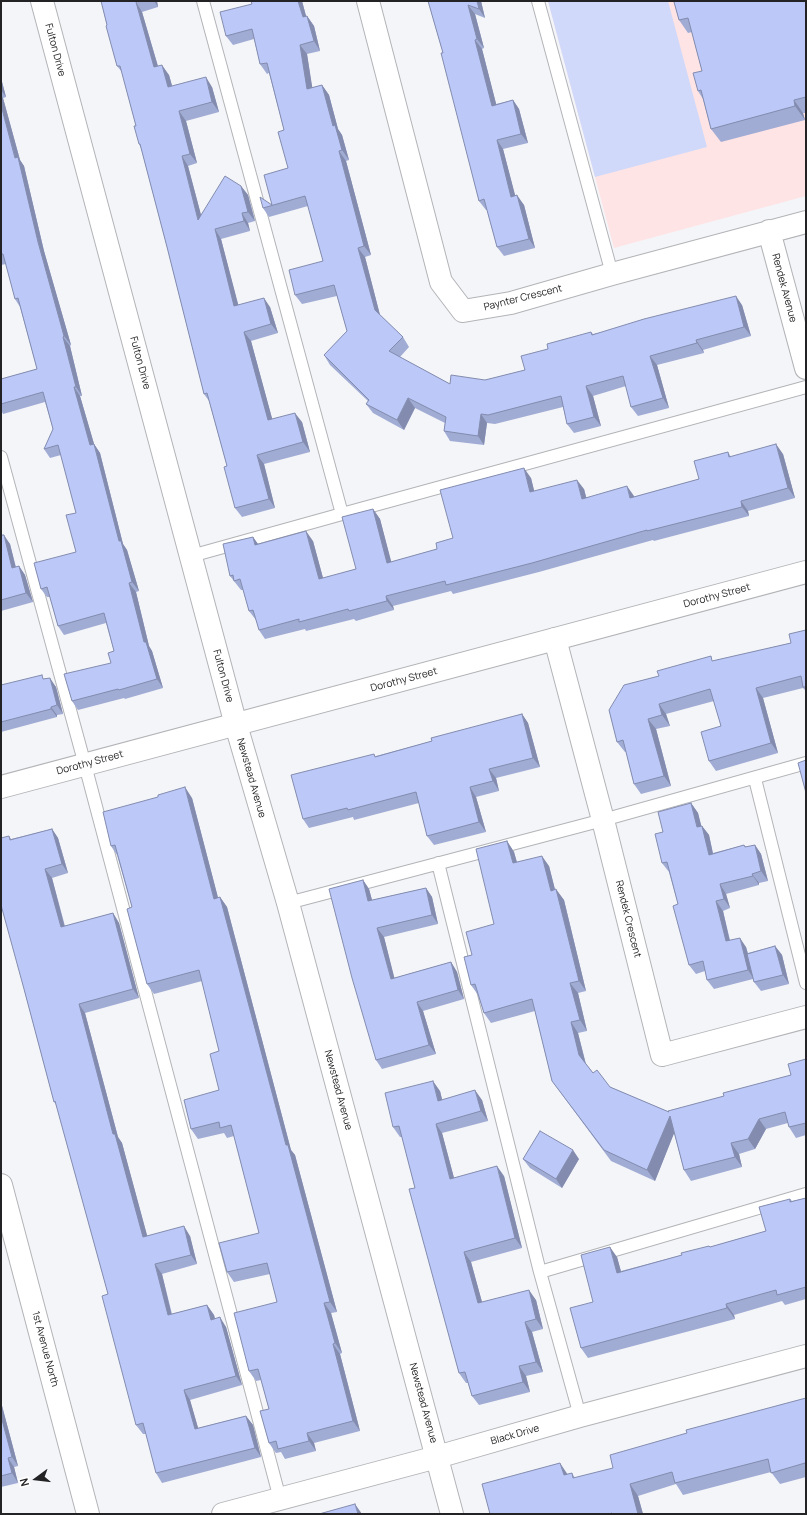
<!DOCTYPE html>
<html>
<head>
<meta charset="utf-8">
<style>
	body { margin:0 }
	#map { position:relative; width:807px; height:1515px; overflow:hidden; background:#f4f5f9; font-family:Manrope,sans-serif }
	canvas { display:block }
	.frame { position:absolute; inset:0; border:2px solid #232325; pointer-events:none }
	.north { position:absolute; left:16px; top:1459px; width:40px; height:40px; -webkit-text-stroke:3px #fff; paint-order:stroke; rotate:255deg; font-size:11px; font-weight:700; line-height:16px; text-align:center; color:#232325 }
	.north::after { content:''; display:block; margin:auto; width:14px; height:18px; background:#232325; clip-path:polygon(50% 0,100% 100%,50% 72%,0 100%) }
</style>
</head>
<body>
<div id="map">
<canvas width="807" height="1515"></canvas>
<div class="frame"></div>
<div class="north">N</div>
</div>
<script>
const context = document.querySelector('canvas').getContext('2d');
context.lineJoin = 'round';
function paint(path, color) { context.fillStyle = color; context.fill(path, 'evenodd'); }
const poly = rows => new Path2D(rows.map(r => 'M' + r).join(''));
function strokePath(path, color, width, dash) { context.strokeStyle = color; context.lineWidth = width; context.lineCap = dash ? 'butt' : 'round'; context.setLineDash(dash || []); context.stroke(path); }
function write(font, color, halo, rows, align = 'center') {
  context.font = font + ' Manrope,sans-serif'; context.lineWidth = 3; context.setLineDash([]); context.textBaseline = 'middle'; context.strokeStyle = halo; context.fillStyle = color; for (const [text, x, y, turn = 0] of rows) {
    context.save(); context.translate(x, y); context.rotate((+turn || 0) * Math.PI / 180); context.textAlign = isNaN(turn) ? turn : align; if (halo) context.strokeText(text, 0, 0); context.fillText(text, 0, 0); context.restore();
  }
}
paint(poly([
	[548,1,806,1,806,196,614,248]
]), '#ffe4e5');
paint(poly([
	[548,1,668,1,707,147,595,177]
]), '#d0d9fa');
const lane = poly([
	[203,1,342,514],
	[538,1,612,274],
	[1,457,85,765,280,1499],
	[191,556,342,514,806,387],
	[755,779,806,983],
	[438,863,540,1272,580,1416],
	[288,903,603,820,806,763],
	[540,1272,806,1194]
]);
const street = poly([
	[42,1,236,725,288,903,452,1514],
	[368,1,441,282,463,311,511,303,612,274,806,222],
	[769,231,806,368],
	[555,639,603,820,662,1055,806,1017],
	[223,1514,437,1457,580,1416,806,1356]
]);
const secondary = poly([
	[1,787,806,572],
	[1,1185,88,1514]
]);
strokePath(lane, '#b3b4b7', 14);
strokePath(street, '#b3b4b7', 24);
strokePath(secondary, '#b3b4b7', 24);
strokePath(lane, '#fff', 12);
strokePath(street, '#fff', 22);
strokePath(secondary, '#fff', 22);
paint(poly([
	[101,1,157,1,158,7,142,12,158,66,169,75,172,86,212,87,219,112,186,121,197,163,188,166,201,215,241,186,248,195,255,221,248,223,250,231,221,239,238,305,270,307,278,333,251,341,272,419,302,422,310,452,264,464,275,508,242,517,235,508,227,466,209,401,204,394,167,247,141,148,139,144,136,126,122,72,117,66],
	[251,1,302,1,306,16,307,16,314,26,320,51,307,54,312,88,322,85,329,95,338,129,342,135,349,160,346,161,371,255,365,257,380,315,403,337,409,347,400,357,450,384,485,380,525,370,548,349,591,332,593,334,742,305,751,336,703,350,704,353,657,365,669,408,638,416,631,407,626,386,593,396,601,426,574,433,567,424,563,407,495,424,487,423,484,445,450,441,444,431,445,423,415,408,404,430,373,413,366,404,368,401,330,365,324,355,347,331,337,296,302,304,295,295,323,261,308,206,269,217,263,208,272,205,288,168,284,130,269,73,267,74,260,64,254,39,233,45,226,36,252,4],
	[428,1,481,1,485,18,475,14,484,48,482,49,496,104,513,100,519,109,528,143,503,149,515,196,524,205,535,248,504,256,497,247,487,210,486,210,479,201,443,53],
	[806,1,806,113,803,113,805,120,721,142,711,129,703,99,698,91,702,71,692,32,688,33,679,20,674,2],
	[1,78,6,97,3,98,20,160,24,166,44,251,71,345,70,346,82,396,80,396,94,444,100,453,123,544,127,550,139,591,136,592,149,646,152,651,163,688,125,699,124,698,78,710,72,701,111,663,114,651,106,623,64,635,58,626,50,597,47,597,41,589,76,552,76,513,61,455,50,458,44,449,53,429,45,402,3,414,1,410,1,379,37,369,20,307,15,299,6,264,1,265],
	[728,452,731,457,783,454,795,498,748,511,749,516,654,541,653,540,539,572,453,594,451,591,393,606,394,610,356,621,354,619,306,631,305,629,265,639,259,630,256,620,249,611,243,590,241,590,230,576,253,537,258,544,313,541,323,578,356,569,373,509,380,519,391,562,437,549,453,538,531,478,534,491,584,489,586,497,634,496,634,497,699,479],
	[1,535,10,544,16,567,19,566,25,575,33,602,1,611],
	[806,630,806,691,803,688,763,698,778,753,716,771,709,761,721,726,714,701,666,714,670,726,656,729,671,786,641,794,634,784,626,752,625,752,617,742,609,710,714,661,791,643],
	[45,679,56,687,63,714,57,715,57,717,1,732,1,685],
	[522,714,528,723,540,767,496,778,499,791,476,797,486,832,434,845,427,836,419,803,354,820,353,817,309,828,303,819,376,756,432,741],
	[192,798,218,898,220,897,227,907,291,1150,295,1155,337,1312,331,1313,342,1353,340,1354,360,1431,314,1443,316,1451,285,1459,281,1452,276,1453,269,1443,269,1409,261,1380,256,1381,249,1371,277,1302,270,1274,234,1282,227,1272,259,1233,234,1136,227,1138,224,1133,198,1139,191,1129,219,1090,219,1051,202,981,154,994,147,984,132,907,117,855,111,846],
	[691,803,698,813,701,826,702,826,709,835,713,853,744,845,746,847,755,845,761,854,768,881,759,883,759,885,726,894,730,908,723,911,730,940,746,947,748,953,775,946,782,955,789,984,761,991,754,982,753,979,714,989,707,980,705,971,696,974,689,965,678,904,669,872,662,863,663,832],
	[52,829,58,838,68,873,52,878,65,926,113,913,119,923,139,998,85,1013,118,1137,122,1143,147,1236,190,1236,197,1264,162,1274,172,1314,207,1305,214,1315,215,1319,226,1327,242,1385,190,1400,198,1428,246,1416,253,1425,261,1457,162,1483,156,1473,146,1434,143,1434,136,1425,108,1294,57,1106,54,1102,24,989,9,836,11,839],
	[507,841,514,852,517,862,549,866,555,890,564,900,586,991,578,993,587,1031,578,1033,586,1064,593,1073,610,1087,669,1112,724,1096,791,1075,806,1059,806,1135,796,1138,789,1127,788,1123,766,1129,755,1149,739,1154,742,1167,691,1181,684,1170,674,1133,655,1181,611,1161,552,1081,535,1011,491,1023,484,1013,478,995,471,985,472,955,494,924],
	[363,880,369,889,372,900,426,888,432,897,438,924,384,937,394,978,451,962,457,972,464,999,423,1011,436,1054,382,1069,376,1060],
	[440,1091,442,1100,482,1100,488,1121,442,1133,454,1178,504,1176,522,1248,471,1262,482,1302,536,1300,543,1329,532,1332,543,1372,526,1376,530,1392,479,1405,472,1396,468,1383,466,1383,459,1373,415,1188,402,1137,400,1137,393,1127],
	[523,1159,579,1159,562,1188,530,1168],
	[806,1198,806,1299,785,1305,782,1301,734,1315,735,1319,588,1358,581,1348,593,1302,617,1257,621,1271,682,1255,709,1246,710,1247,766,1231,790,1199,792,1201],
	[806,1398,806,1477,780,1484,771,1472,683,1495,676,1484,638,1496,643,1514,490,1514,568,1474,572,1473,575,1478,613,1468],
	[1,1402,18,1466,14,1467,18,1483,1,1487]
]), '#a1acd5');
paint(poly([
	[154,1,157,1,158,7],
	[298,1,302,1,309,27,303,17],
	[477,1,481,1,485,18,479,9],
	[136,2,142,12,161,77,154,67],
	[468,5,475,14,484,48,477,39],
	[307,16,314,26,320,51,314,41],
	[475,40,482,49,499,115,492,106],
	[300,45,307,54,314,98,307,89],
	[162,65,169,75,175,96,168,87],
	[206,77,212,87,219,112,212,102],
	[1,78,6,97,1,90],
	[322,85,329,95,338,129,342,135,349,160,342,150,333,126],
	[1,95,3,98,20,160,24,166,44,251,71,345,64,336,1,105],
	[513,100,519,109,528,143,521,134],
	[794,100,803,113,805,120,795,106],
	[179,111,186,121,197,163,190,154],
	[497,140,503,149,518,206,511,197],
	[339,151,346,161,371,255,364,246],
	[182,156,188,166,205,230,198,220],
	[241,186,248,195,255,221,248,212],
	[517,195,524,205,535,248,529,239],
	[242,213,248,223,250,231,244,221],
	[215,229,221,239,241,315,234,306],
	[358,248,365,257,381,319,375,310],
	[736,296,742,305,751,336,744,327],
	[264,298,270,307,278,333,271,324],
	[244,332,251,341,275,429,268,420],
	[63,337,70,346,82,396,76,387],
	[696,340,703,350,704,353,697,343],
	[650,356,657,365,669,408,663,398],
	[586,386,593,396,601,426,594,417],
	[74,387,80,396,97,454,90,445],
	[408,398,415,408,404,430,397,420],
	[295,413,302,422,310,452,303,442],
	[481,414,487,423,484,445,478,436],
	[94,444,100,453,123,544,127,550,139,591,132,582,119,541],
	[776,444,783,454,795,498,788,488],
	[257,455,264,464,275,508,269,499],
	[524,468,531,478,537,502,530,492],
	[577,480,584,489,589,508,582,499],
	[627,486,634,496,637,508,630,498],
	[741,501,748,511,749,516,742,507],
	[373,509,380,519,394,572,387,563],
	[306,531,313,541,326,589,319,579],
	[4,535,10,544,18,577,12,568],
	[253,537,260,547,255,545],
	[19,566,25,575,33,602,26,593],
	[129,583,136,592,149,646,152,651,163,688,157,679,144,642],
	[386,596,393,606,394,610,387,601],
	[50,678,56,687,63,714,57,705],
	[756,688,763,698,778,753,771,743],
	[659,704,666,714,670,726,662,715],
	[51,707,57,715,57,717,51,709],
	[522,714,528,723,540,767,533,758],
	[648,719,656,729,671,786,664,776],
	[489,769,496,778,499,791,493,781],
	[185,787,192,798,221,909,214,899],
	[470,787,476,797,486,832,479,822],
	[691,803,698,813,704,836,697,827],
	[702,826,709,835,715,864,709,855],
	[52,829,58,838,68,873,62,864],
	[507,841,514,852,520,874,513,863],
	[755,845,761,854,768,881,761,871],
	[542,856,549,866,558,901,551,891],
	[45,869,52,878,67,936,61,927],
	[752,874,759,883,759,885,753,876],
	[363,880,369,889,375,911,368,901],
	[720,884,726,894,730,908,724,899],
	[426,888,432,897,438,924,432,915],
	[556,889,564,900,586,991,579,981],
	[220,897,227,907,291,1150,295,1155,337,1312,330,1302,286,1145],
	[716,901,723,911,732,951,726,941],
	[113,913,119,923,139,998,133,989],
	[377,928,384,937,397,988,391,979],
	[740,938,746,947,754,979,748,970],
	[775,946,782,955,789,984,783,975],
	[451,962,457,972,464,999,458,990],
	[570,983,578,993,587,1031,580,1020],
	[417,1002,423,1011,436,1054,429,1045],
	[79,1004,85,1013,118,1137,122,1143,150,1246,143,1237,113,1134],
	[571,1022,578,1033,586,1065,579,1055],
	[433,1081,440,1091,445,1111,438,1101],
	[475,1090,482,1100,488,1121,481,1111],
	[670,1116,677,1126,655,1181,647,1170],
	[759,1119,766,1129,755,1149,748,1139],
	[436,1124,442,1133,457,1189,450,1179],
	[731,1143,739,1154,742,1167,735,1157],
	[573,1150,579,1159,562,1188,556,1179],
	[497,1166,504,1176,522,1248,515,1238],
	[184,1226,190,1236,197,1264,191,1255],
	[610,1247,617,1257,624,1283,617,1273],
	[464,1252,471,1262,485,1313,478,1303],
	[155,1264,162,1274,174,1325,168,1315],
	[529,1290,536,1300,543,1329,536,1319],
	[324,1303,331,1313,342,1353,335,1343],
	[726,1304,734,1315,735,1319,727,1308],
	[207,1305,214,1315,218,1329,211,1320],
	[220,1317,226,1327,242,1385,236,1376],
	[525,1322,532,1332,543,1372,536,1362],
	[333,1344,340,1354,360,1431,353,1421],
	[519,1366,526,1376,530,1392,523,1382],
	[184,1390,190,1400,201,1438,195,1429],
	[1,1402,18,1466,12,1457,1,1416],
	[246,1416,253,1425,261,1457,255,1448],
	[307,1433,314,1443,316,1451,309,1441],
	[8,1458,14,1467,18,1483,12,1473],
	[560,1463,568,1475,564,1475],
	[630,1484,638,1496,643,1514,638,1514],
	[355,1504,362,1514,358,1514]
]), '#838cae');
const building = poly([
	[101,1,139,1,136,2,154,67,162,65,168,87,206,77,212,102,179,111,190,154,182,156,198,220,225,176,241,186,248,212,242,213,244,221,215,229,234,306,264,298,271,324,244,332,268,420,295,413,303,442,257,455,269,499,235,508,224,467,227,466,207,393,204,394,167,247,140,144,139,144,134,126,136,126,120,66,117,66,106,26,107,25,101,1],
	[251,1,298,1,303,17,307,16,314,41,300,45,307,89,322,85,333,126,335,125,342,150,339,151,364,246,358,248,375,310,403,337,389,351,450,384,451,375,485,380,525,370,521,356,548,349,547,344,591,332,592,335,644,319,736,296,744,327,696,340,697,343,650,356,663,398,631,407,623,376,586,386,594,417,567,424,561,396,488,415,481,414,478,436,444,431,446,417,408,398,397,420,366,404,369,400,324,355,347,331,334,285,295,295,289,270,323,261,305,196,263,208,260,197,272,205,264,175,288,168,278,132,284,130,267,63,260,64,252,29,226,36,220,12,252,4,251,1],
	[428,1,477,1,479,9,468,5,477,39,475,40,492,106,513,100,521,134,497,140,511,197,517,195,529,239,497,247,484,199,479,201,441,53,443,53,428,1],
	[677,1,806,1,806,97,794,100,795,106,711,129,701,90,698,91,693,73,702,71,688,18,679,20,674,2,677,1],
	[1,105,15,158,18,157,38,242,64,336,63,337,76,387,74,387,90,445,94,444,119,541,121,541,132,582,129,583,144,642,146,642,157,679,119,690,118,689,72,701,64,674,111,663,108,653,114,651,104,613,58,626,47,587,41,589,34,563,76,552,66,515,76,513,58,445,44,449,53,429,43,392,1,404,1,379,37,369,18,298,15,299,3,254,1,254,1,105],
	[776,444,788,488,741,501,742,507,647,531,647,530,532,563,446,585,445,581,386,596,387,601,349,611,348,609,299,622,299,619,259,630,253,610,249,611,240,579,234,581,233,575,230,576,223,544,253,537,255,545,306,531,319,579,356,569,342,517,373,509,387,563,437,549,436,543,453,538,440,490,524,468,530,492,577,480,582,499,627,486,630,498,699,479,694,461,728,452,729,457,776,444],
	[1,535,4,535,12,568,19,566,26,593,1,600,1,535],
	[806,630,806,687,803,687,801,676,756,688,771,743,709,761,701,732,721,726,710,689,659,704,662,715,648,719,664,776,634,784,623,740,617,742,609,710,624,685,659,676,657,671,711,656,712,661,791,643,789,634,806,630],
	[42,675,43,679,50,678,57,705,51,707,51,709,1,722,1,685,42,675],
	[522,714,533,758,489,769,493,781,470,787,479,822,427,836,416,792,348,810,347,808,303,819,291,775,374,754,375,757,432,741,431,738,522,714],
	[806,760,806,793,798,763,806,760],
	[185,787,214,899,220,897,286,1145,288,1145,330,1302,324,1303,335,1343,333,1344,353,1421,307,1433,309,1441,278,1449,276,1441,269,1443,260,1411,269,1409,258,1369,249,1371,234,1313,277,1302,267,1263,227,1272,219,1243,259,1233,231,1125,220,1128,219,1122,191,1129,184,1100,219,1090,210,1054,219,1051,199,970,147,984,127,909,132,907,115,845,111,846,103,812,158,797,158,795,185,787],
	[691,803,697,827,702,826,709,855,744,845,745,847,755,845,761,871,752,874,753,876,720,884,724,899,716,901,726,941,740,938,748,970,707,980,703,961,689,965,673,906,678,904,667,862,662,863,655,834,663,832,658,812,691,803],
	[52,829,62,864,45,869,61,927,113,913,133,989,79,1004,113,1134,115,1134,143,1237,184,1226,191,1255,155,1264,168,1315,207,1305,211,1320,220,1317,236,1376,184,1390,195,1429,246,1416,255,1448,156,1473,143,1423,136,1425,102,1296,108,1294,55,1101,54,1102,24,989,1,905,1,838,9,836,10,840,52,829],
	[507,841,513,863,542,856,551,891,556,889,579,981,570,983,580,1020,571,1022,579,1055,593,1073,597,1070,610,1087,669,1112,668,1111,724,1096,723,1093,791,1075,788,1064,806,1059,806,1123,789,1127,785,1112,759,1119,748,1139,731,1143,735,1157,684,1170,670,1116,647,1170,604,1150,552,1081,532,999,484,1013,475,984,471,985,464,957,472,955,466,932,494,924,476,849,507,841],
	[363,880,368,901,426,888,432,915,377,928,391,979,451,962,458,990,417,1002,429,1045,376,1060,352,978,329,889,363,880],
	[775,946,783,975,754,982,747,954,775,946],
	[433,1081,438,1101,475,1090,481,1111,436,1124,450,1179,497,1166,515,1238,464,1252,478,1303,529,1290,536,1319,525,1322,536,1362,519,1366,523,1382,472,1396,465,1372,459,1373,409,1189,415,1188,399,1126,393,1127,385,1093,433,1081],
	[540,1131,573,1150,556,1179,523,1159,540,1131],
	[806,1198,806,1287,777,1295,776,1290,726,1304,727,1308,581,1348,570,1308,593,1302,581,1255,610,1247,617,1273,682,1255,681,1253,709,1246,710,1247,766,1231,759,1207,790,1199,790,1202,806,1198],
	[806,1398,806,1467,805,1463,771,1473,768,1459,675,1483,672,1472,630,1484,638,1514,612,1514,612,1513,609,1514,490,1514,482,1484,560,1463,564,1475,572,1473,573,1478,613,1468,610,1455,687,1433,686,1430,806,1398],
	[1,1416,12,1457,8,1458,12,1473,1,1476,1,1416],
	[355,1504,358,1514,319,1514,355,1504]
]);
paint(building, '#bbc8f8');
strokePath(building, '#838cae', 1);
write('10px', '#232325', '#fff', [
	["Fulton Drive",55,50,75],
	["Rendek Avenue",784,288,75],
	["Paynter Crescent",523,298,-14],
	["Fulton Drive",140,363,75],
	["Dorothy Street",717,596,-15],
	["Fulton Drive",223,676,75],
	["Dorothy Street",404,680,-15],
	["Dorothy Street",90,763,-15],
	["Newstead Avenue",251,778,74],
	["Rendek Crescent",628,919,76],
	["Newstead Avenue",338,1090,75],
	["1st Avenue North",45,1349,75],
	["Newstead Avenue",423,1403,75],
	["Black Drive",515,1435,-16]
]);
</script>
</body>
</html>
